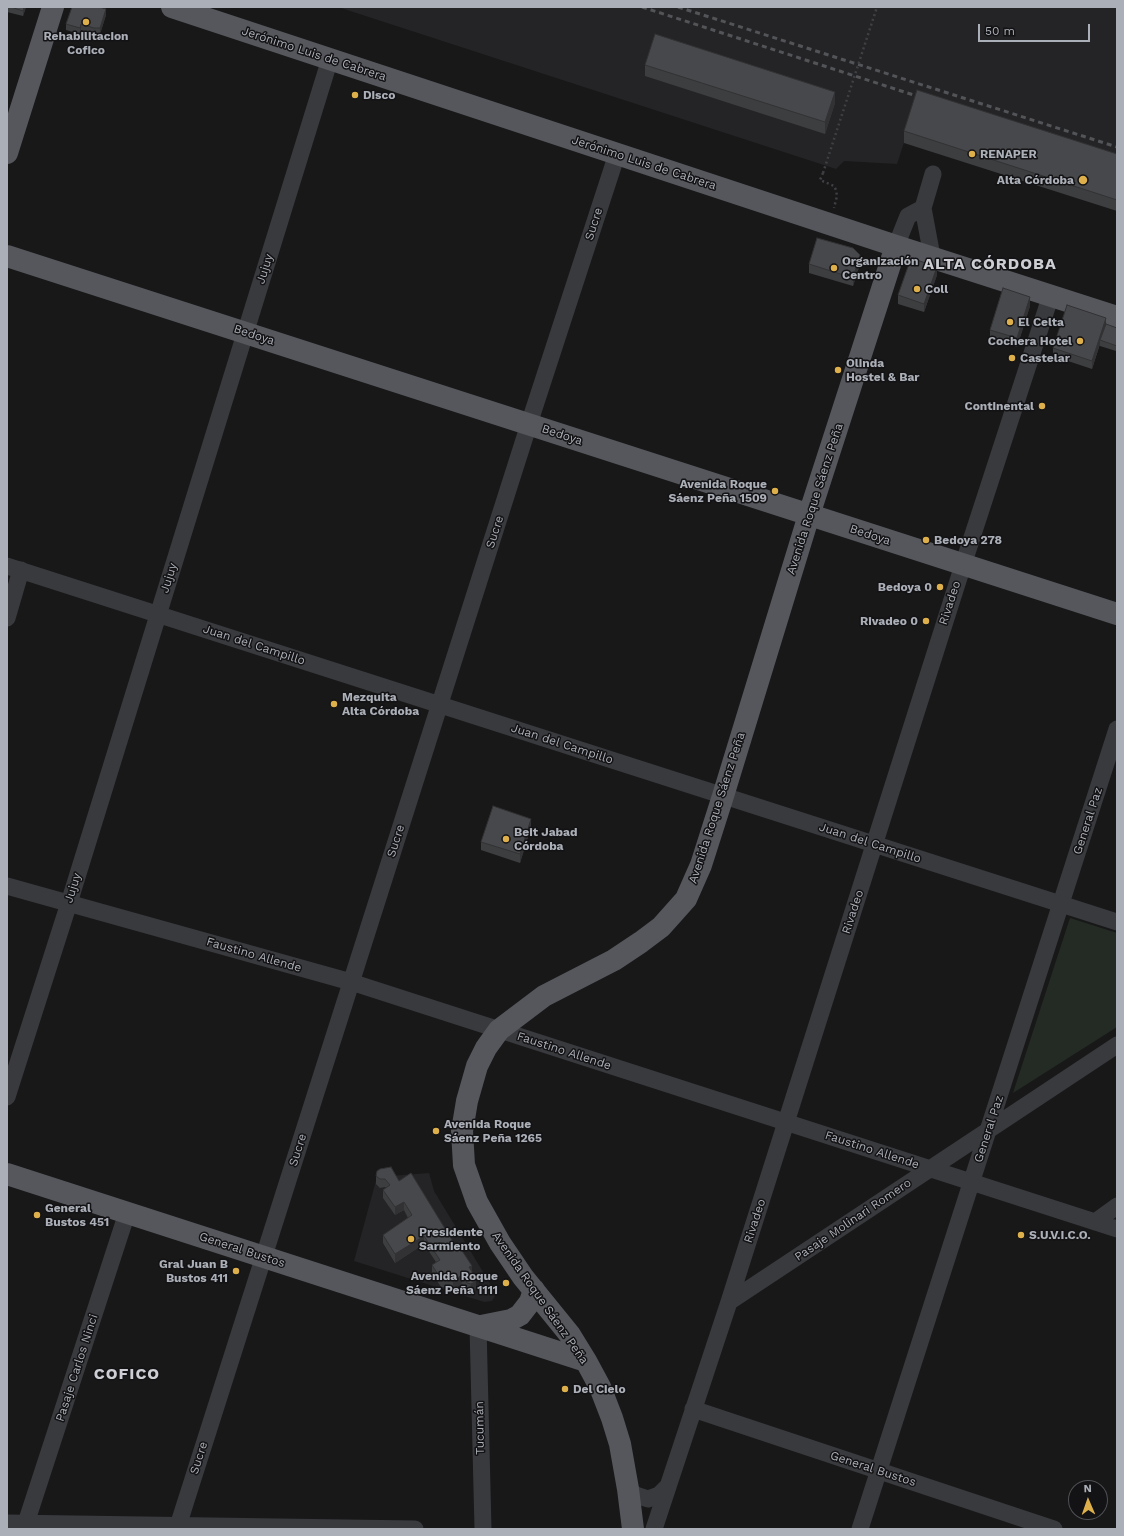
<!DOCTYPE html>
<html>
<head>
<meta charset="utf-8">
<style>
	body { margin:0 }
	#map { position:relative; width:1124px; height:1536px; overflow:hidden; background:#181819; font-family:"Work Sans",sans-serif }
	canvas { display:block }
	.frame { position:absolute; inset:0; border:8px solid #abafb7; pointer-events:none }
	.north { position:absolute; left:1068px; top:1480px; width:40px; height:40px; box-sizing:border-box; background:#131214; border:1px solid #505155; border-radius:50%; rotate:358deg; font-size:11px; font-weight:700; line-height:16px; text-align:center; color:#abafb7 }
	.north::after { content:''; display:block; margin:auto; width:14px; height:18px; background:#ddb04c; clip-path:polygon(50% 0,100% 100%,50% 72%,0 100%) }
	.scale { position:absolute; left:978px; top:24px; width:112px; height:18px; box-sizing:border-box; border:2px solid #abafb7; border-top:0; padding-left:5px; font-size:12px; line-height:14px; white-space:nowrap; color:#abafb7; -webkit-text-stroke:3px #131214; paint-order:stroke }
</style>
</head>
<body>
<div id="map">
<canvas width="1124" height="1536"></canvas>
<div class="frame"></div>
<div class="north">N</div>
<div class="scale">50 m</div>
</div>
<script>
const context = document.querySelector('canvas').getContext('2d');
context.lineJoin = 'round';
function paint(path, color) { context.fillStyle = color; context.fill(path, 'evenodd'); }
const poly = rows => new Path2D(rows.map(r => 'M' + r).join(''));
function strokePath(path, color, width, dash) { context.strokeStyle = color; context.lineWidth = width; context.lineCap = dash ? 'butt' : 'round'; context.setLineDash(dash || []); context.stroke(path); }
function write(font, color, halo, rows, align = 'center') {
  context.font = font + ' "Work Sans",sans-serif'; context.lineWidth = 3; context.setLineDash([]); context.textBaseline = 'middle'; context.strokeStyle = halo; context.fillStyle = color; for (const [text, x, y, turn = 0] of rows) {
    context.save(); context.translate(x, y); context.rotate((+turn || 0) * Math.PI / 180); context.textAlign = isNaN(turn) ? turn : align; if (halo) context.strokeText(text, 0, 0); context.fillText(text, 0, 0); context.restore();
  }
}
paint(poly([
	[338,7,1117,7,1117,181,913,115,897,164,844,161,836,169],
	[429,1173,434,1191,494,1290,495,1296,492,1301,484,1302,354,1261,377,1177]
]), '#242426');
paint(poly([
	[1070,918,1117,933,1117,1027,1013,1093]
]), '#242b25');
strokePath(poly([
	[823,173,820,180,834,186,836,190,837,196,834,208]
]), '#3f4045', 2.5, [2, 3]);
strokePath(poly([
	[896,246,908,216,923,208],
	[932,256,923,208,933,174],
	[7,566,1117,922],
	[7,618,21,570],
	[7,886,351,982,1117,1229],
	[7,1097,69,903,330,59],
	[1095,1222,1117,1206],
	[729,1302,1117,1045],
	[478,1326,483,1529],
	[693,1409,1054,1529],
	[628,1489,636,1495,648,1499,659,1495,668,1486],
	[7,1523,415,1529],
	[26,1523,127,1213],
	[177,1529,529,424,617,154],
	[654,1529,729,1302,963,565,1051,295],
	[860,1529,1117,729]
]), '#393a3e', 17);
strokePath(poly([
	[172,7,896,246,1117,317],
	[7,153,53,7],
	[7,256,1117,614],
	[7,1174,586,1361],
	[481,1326,511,1320,520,1315,530,1302,534,1290],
	[633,1529,628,1489,620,1444,612,1418,600,1387,586,1361,570,1335,523,1277,500,1243,477,1202,464,1165,462,1131,467,1101,477,1066,486,1048,499,1030,544,996,614,960,641,942,661,927,686,899,701,865,723,796,809,515,896,246]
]), '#55575c', 22);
strokePath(poly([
	[642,7,926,99],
	[678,7,1117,147]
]), '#525458', 3, [5, 4]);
strokePath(poly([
	[823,173,877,7]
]), '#3f4045', 2.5, [2, 3]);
paint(poly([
	[7,7,26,7,23,16,7,12],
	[106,15,100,34,94,34,81,30,80,34,66,30,66,24],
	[645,65,835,103,825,134,645,76],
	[904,131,1117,154,1117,211,904,143],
	[809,264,860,264,853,286,809,273],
	[937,275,924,312,898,304,898,295],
	[1030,306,1017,347,990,338,990,330],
	[1106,324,1117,328,1117,355,1116,355,1116,351,1100,346,1100,344,1092,369,1053,356,1053,348],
	[531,827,520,863,481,850,481,842],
	[376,1176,399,1181,455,1245,472,1271,476,1286,475,1290,471,1292,467,1291,462,1284,453,1289,441,1287,432,1273,432,1265,436,1262,424,1244,395,1263,383,1243,383,1235,408,1218,404,1210,395,1215,383,1198,383,1190,386,1188,385,1187,380,1188,376,1184]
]), '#3d3e40');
paint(poly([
	[24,7,26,7,23,16,23,11],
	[106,9,106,15,100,34,100,28],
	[81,24,81,30,80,34,80,28],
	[835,92,835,103,825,134,825,122],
	[860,255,860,264,853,286,853,278],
	[937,267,937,275,924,312,924,304],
	[1030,297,1030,306,1017,347,1017,338],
	[1106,318,1106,327,1100,340,1100,344,1092,369,1092,361],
	[531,819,531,827,520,863,520,854],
	[404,1202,404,1210,395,1215,395,1207],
	[424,1236,424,1244,395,1263,395,1254],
	[472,1266,472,1274,469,1267],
	[462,1275,462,1284,453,1289,453,1281],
	[476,1278,476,1286,475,1290,471,1292,471,1284]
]), '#323234');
const building = poly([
	[11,7,24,7,23,11,11,7],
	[72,7,99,7,106,9,100,28,94,28,81,24,80,28,66,24,72,7],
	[655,34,835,92,825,122,645,65,655,34],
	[917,90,1117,154,1117,200,904,131,917,90],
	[817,238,853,248,860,255,853,278,809,264,817,238],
	[911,258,937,267,924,304,898,295,911,258],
	[1003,288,1030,297,1017,338,990,330,1003,288],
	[1067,305,1106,318,1092,361,1053,348,1067,305],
	[1106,324,1117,328,1117,346,1100,340,1106,324],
	[493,806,531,819,520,854,481,842,493,806],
	[391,1167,399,1181,411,1173,455,1245,457,1243,472,1266,469,1267,476,1278,475,1282,471,1284,467,1283,462,1275,453,1281,441,1279,432,1265,440,1260,424,1236,395,1254,383,1235,412,1215,404,1202,395,1207,383,1190,390,1185,385,1179,380,1179,376,1176,377,1171,380,1169,391,1167]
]);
paint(building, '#47484b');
strokePath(building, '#323234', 1);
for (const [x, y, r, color] of [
	[86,22,4,"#ddb04c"],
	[355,95,4,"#ddb04c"],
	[972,154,4,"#ddb04c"],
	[1083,180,5,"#ddb04c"],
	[834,268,4,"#ddb04c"],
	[917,289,4,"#ddb04c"],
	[1010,322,4,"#ddb04c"],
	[1080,341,4,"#ddb04c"],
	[1012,358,4,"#ddb04c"],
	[838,370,4,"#ddb04c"],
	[1042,406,4,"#ddb04c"],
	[775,491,4,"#ddb04c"],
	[926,540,4,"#ddb04c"],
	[940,587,4,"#ddb04c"],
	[926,621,4,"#ddb04c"],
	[334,704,4,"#ddb04c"],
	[506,839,4,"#ddb04c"],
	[436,1131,4,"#ddb04c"],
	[37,1215,4,"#ddb04c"],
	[1021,1235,4,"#ddb04c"],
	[411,1239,4,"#ddb04c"],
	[236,1271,4,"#ddb04c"],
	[506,1283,4,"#ddb04c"],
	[565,1389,4,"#ddb04c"]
]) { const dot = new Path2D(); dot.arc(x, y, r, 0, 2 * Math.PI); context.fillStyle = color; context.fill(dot); strokePath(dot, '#131214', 1.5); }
write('bold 12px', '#abafb7', '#131214', [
	["Rehabilitacion",86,36,"center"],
	["Cofico",86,50,"center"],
	["Disco",363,95],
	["RENAPER",980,154],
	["Alta Córdoba",1074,180,"right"],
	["Organización",842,261],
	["Centro",842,275],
	["Coll",925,289],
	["El Celta",1018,322],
	["Cochera Hotel",1072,341,"right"],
	["Castelar",1020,358],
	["Olinda",846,363],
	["Hostel & Bar",846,377],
	["Continental",1034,406,"right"],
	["Avenida Roque",767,484,"right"],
	["Sáenz Peña 1509",767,498,"right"],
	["Bedoya 278",934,540],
	["Bedoya 0",932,587,"right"],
	["Rivadeo 0",918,621,"right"],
	["Mezquita",342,697],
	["Alta Córdoba",342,711],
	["Beit Jabad",514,832],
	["Córdoba",514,846],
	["Avenida Roque",444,1124],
	["Sáenz Peña 1265",444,1138],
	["General",45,1208],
	["Bustos 451",45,1222],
	["Presidente",419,1232],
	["Sarmiento",419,1246],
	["S.U.V.I.C.O.",1029,1235],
	["Gral Juan B",228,1264,"right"],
	["Bustos 411",228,1278,"right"],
	["Avenida Roque",498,1276,"right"],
	["Sáenz Peña 1111",498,1290,"right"],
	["Del Cielo",573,1389]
], 'left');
write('12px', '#abafb7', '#131214', [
	["Jerónimo Luis de Cabrera",314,54,18],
	["Jerónimo Luis de Cabrera",644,163,18],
	["Sucre",594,224,-72],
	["Jujuy",265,269,-73],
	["Bedoya",254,335,18],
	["Bedoya",562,435,18],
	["Avenida Roque Sáenz Peña",815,499,-72],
	["Sucre",495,532,-72],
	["Bedoya",870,535,18],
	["Jujuy",169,578,-73],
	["Rivadeo",950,603,-72],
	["Juan del Campillo",254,645,18],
	["Juan del Campillo",562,744,18],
	["Avenida Roque Sáenz Peña",717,808,-72],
	["General Paz",1088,821,-72],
	["Sucre",396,841,-72],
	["Juan del Campillo",870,843,18],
	["Jujuy",73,888,-73],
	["Rivadeo",853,912,-72],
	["Faustino Allende",254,955,16],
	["Faustino Allende",564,1051,18],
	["General Paz",989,1129,-72],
	["Sucre",298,1150,-72],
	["Faustino Allende",872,1150,18],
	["Pasaje Molinari Romero",853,1220,-34],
	["Rivadeo",755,1221,-72],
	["General Bustos",242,1250,18],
	["Avenida Roque Sáenz Peña",540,1298,55],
	["Pasaje Carlos Ninci",77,1368,-72],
	["Tucumán",480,1428,-91],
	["Sucre",199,1458,-72],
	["General Bustos",873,1469,18]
]);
context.letterSpacing = '1px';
write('bold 16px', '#ccced4', '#131214', [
	["ALTA CÓRDOBA",990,264],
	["COFICO",127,1374]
]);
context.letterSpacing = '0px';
</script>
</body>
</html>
